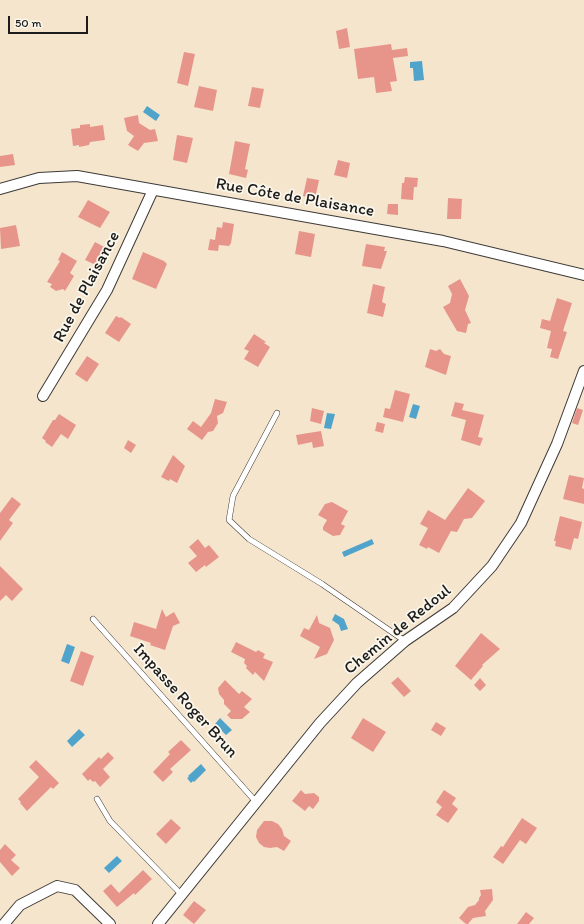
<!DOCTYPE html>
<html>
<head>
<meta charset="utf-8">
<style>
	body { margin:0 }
	#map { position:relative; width:584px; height:924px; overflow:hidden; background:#f5e5cd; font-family:Itim,sans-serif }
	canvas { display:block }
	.scale { position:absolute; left:8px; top:16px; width:80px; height:18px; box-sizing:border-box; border:2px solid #1c1c1c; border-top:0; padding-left:5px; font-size:12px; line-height:14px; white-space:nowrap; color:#1c1c1c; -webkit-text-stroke:3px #fbf7ec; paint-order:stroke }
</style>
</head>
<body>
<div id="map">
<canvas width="584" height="924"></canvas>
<div class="scale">50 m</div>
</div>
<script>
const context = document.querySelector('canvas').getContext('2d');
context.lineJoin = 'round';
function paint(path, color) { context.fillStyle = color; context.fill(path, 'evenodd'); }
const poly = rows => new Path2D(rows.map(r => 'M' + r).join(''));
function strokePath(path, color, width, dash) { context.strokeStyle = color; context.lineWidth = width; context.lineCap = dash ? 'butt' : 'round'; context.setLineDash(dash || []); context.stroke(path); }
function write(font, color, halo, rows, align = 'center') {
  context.font = font + ' Itim,sans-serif'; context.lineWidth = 3.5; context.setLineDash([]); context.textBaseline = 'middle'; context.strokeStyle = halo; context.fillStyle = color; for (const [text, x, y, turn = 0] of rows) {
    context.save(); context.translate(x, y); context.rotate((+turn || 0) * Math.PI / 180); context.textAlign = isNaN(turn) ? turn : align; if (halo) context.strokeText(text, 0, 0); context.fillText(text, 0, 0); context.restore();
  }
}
paint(poly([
	[422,61,424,80,414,81,413,68,410,68,410,62],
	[147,106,160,115,156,121,143,112],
	[413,404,420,406,416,419,409,417],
	[327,413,335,414,331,429,324,428],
	[372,539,374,544,344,557,342,552],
	[335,614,344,619,348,629,341,631,339,625,332,620],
	[67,644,75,647,69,664,61,661],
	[220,718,232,730,226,735,215,724],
	[79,729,85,735,72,747,67,741],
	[201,764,206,770,194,782,193,781,191,783,187,778,189,777,188,776],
	[117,856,122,861,109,873,104,868]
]), '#50a4cb');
paint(poly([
	[347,28,350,47,339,49,336,31],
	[391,44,392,50,407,48,408,56,393,58,397,81,390,82,392,91,376,93,374,77,358,79,354,49],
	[184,52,195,54,188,86,177,83],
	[199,86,217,90,213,111,194,107],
	[252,87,264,89,260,108,248,106],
	[138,115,139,123,150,130,155,129,158,141,144,143,138,151,128,145,134,136,127,131,124,118],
	[90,124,90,127,103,125,105,140,90,142,89,145,79,147,79,145,73,146,71,129,80,128,80,125],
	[177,135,193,138,187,163,173,160],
	[235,141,250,144,245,169,248,170,246,178,229,174],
	[13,154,15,165,0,167,0,156],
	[338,160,350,163,347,178,334,175],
	[405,177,418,178,417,187,414,187,413,200,401,199,402,183,404,183],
	[307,178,319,180,315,199,303,196],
	[448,198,462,199,461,219,447,219],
	[88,200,110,212,100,228,78,217],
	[388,204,398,204,398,215,387,214],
	[223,222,234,224,231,243,229,246,219,245,218,251,208,250,210,239,215,240,217,227,222,228],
	[16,225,20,246,1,249,0,228],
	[299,231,315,234,311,257,295,254],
	[95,242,108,249,98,266,85,260],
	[366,244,385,247,384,251,387,251,381,269,362,266],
	[62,252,77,261,70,273,74,276,65,291,63,289,56,291,50,287,52,284,47,282,60,261,58,260],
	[143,252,164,261,167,264,156,289,132,279],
	[460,279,469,296,465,310,471,323,468,324,466,333,457,331,443,307,450,303,452,294,448,286],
	[373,284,385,287,382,302,386,304,383,317,367,313],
	[557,298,572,303,563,331,567,332,558,359,550,357,552,349,547,348,551,331,540,328,542,319,550,321],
	[116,316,120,318,121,317,131,324,119,342,105,333],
	[254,334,266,342,264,343,270,347,258,367,244,359,249,351,244,349],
	[430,349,436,351,440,349,444,354,451,356,446,375,425,367],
	[87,356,99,364,87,382,75,374],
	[395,390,410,394,403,422,383,417,385,408,390,409],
	[215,399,227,402,223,413,217,416,218,423,213,431,208,432,202,440,187,429,193,421,201,427,211,413],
	[455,402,464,404,462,410,484,415,478,437,483,438,480,446,461,440,466,420,451,416],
	[312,408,324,411,321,424,310,421],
	[577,408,583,410,578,425,572,423],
	[59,414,76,425,68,439,61,434,52,447,45,442,46,441,42,438,53,420,55,420],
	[377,422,385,424,383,433,375,431],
	[321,431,324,446,313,448,312,442,298,445,296,435],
	[128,440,136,445,131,453,124,448],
	[173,455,185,466,177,483,170,479,169,481,161,477],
	[569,475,584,478,582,488,584,489,584,504,563,499],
	[468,488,485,501,472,518,464,519,457,532,451,531,439,553,428,547,427,549,419,545,428,528,420,524,428,510,445,520],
	[12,497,21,504,9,520,13,523,0,541,0,513],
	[332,502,348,511,341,524,345,526,340,535,333,536,323,530,323,527,327,520,318,515,325,504],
	[560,516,582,522,578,539,574,538,571,550,555,546,556,541,554,541],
	[198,539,205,548,209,545,219,557,206,567,205,565,196,572,188,563,197,556,189,547],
	[0,566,23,589,12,601,6,595,0,601],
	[162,609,166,617,174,612,180,623,173,626,165,650,150,645,151,643,130,636,134,622,156,629],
	[317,615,319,623,330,628,334,640,327,654,314,659,320,647,300,636,304,628,309,630],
	[481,633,500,649,482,665,483,666,471,680,455,666],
	[236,642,256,652,258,650,265,654,263,658,273,662,264,681,255,672,253,675,246,668,247,666,244,663,245,659,231,652],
	[81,651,94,656,83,686,70,681],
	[398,677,411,691,404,697,391,683],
	[480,678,486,685,480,691,474,685],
	[225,680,239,694,242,691,252,699,244,707,250,712,242,719,231,719,227,715,231,711,224,704,224,700,219,694,218,688],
	[363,718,386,732,373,752,351,738],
	[436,722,446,728,441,736,431,730],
	[181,740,191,750,170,769,173,772,163,782,153,772,170,754,168,752],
	[108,752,114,758,103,769,110,777,100,787,95,781,93,782,90,779,88,781,82,774,99,757,101,759],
	[36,760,59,783,53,789,51,787,27,811,20,803,21,802,18,799,39,777,29,767],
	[301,790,305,794,314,793,319,797,319,801,313,809,309,806,305,811,292,801],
	[444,790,456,798,452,804,458,809,448,823,436,815,442,807,436,802],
	[522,818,537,828,526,844,520,840,503,864,493,857,501,846,503,847],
	[171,819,181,828,166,844,156,834],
	[264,821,272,821,278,824,282,829,284,836,291,841,284,851,277,847,270,848,264,847,259,843,256,837,257,830],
	[5,844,16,855,11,860,20,868,12,876,0,862,0,850],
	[143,870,152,879,135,895,134,893,117,907,103,891,111,884,119,893],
	[492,889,493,900,485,911,486,916,473,918,468,924,466,924,459,918,468,907,475,905,479,900,479,898,481,895,480,890],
	[194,901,206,910,194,924,183,915],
	[526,912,534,918,529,924,517,924]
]), '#e7958b');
const service = poly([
	[277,413,233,496,229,520,249,539,322,584,405,641],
	[93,619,257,803],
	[97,799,110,821,182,895]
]);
const minor = poly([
	[0,189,39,178,77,176,443,241,584,275],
	[43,396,107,290,153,190],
	[4,924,20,905,57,886,75,890,110,924],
	[158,924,320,723,357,683,405,641,453,608,492,566,521,523,557,444,584,371]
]);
strokePath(service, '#3d3a37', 6);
strokePath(minor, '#3d3a37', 12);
strokePath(service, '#fff', 5);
strokePath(minor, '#fff', 10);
write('17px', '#1c1c1c', '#fbf7ec', [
	["Rue Côte de Plaisance",295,198,10],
	["Rue de Plaisance",87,287,-62],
	["Chemin de Redoul",398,630,-39],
	["Impasse Roger Brun",185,701,48]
]);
</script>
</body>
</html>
